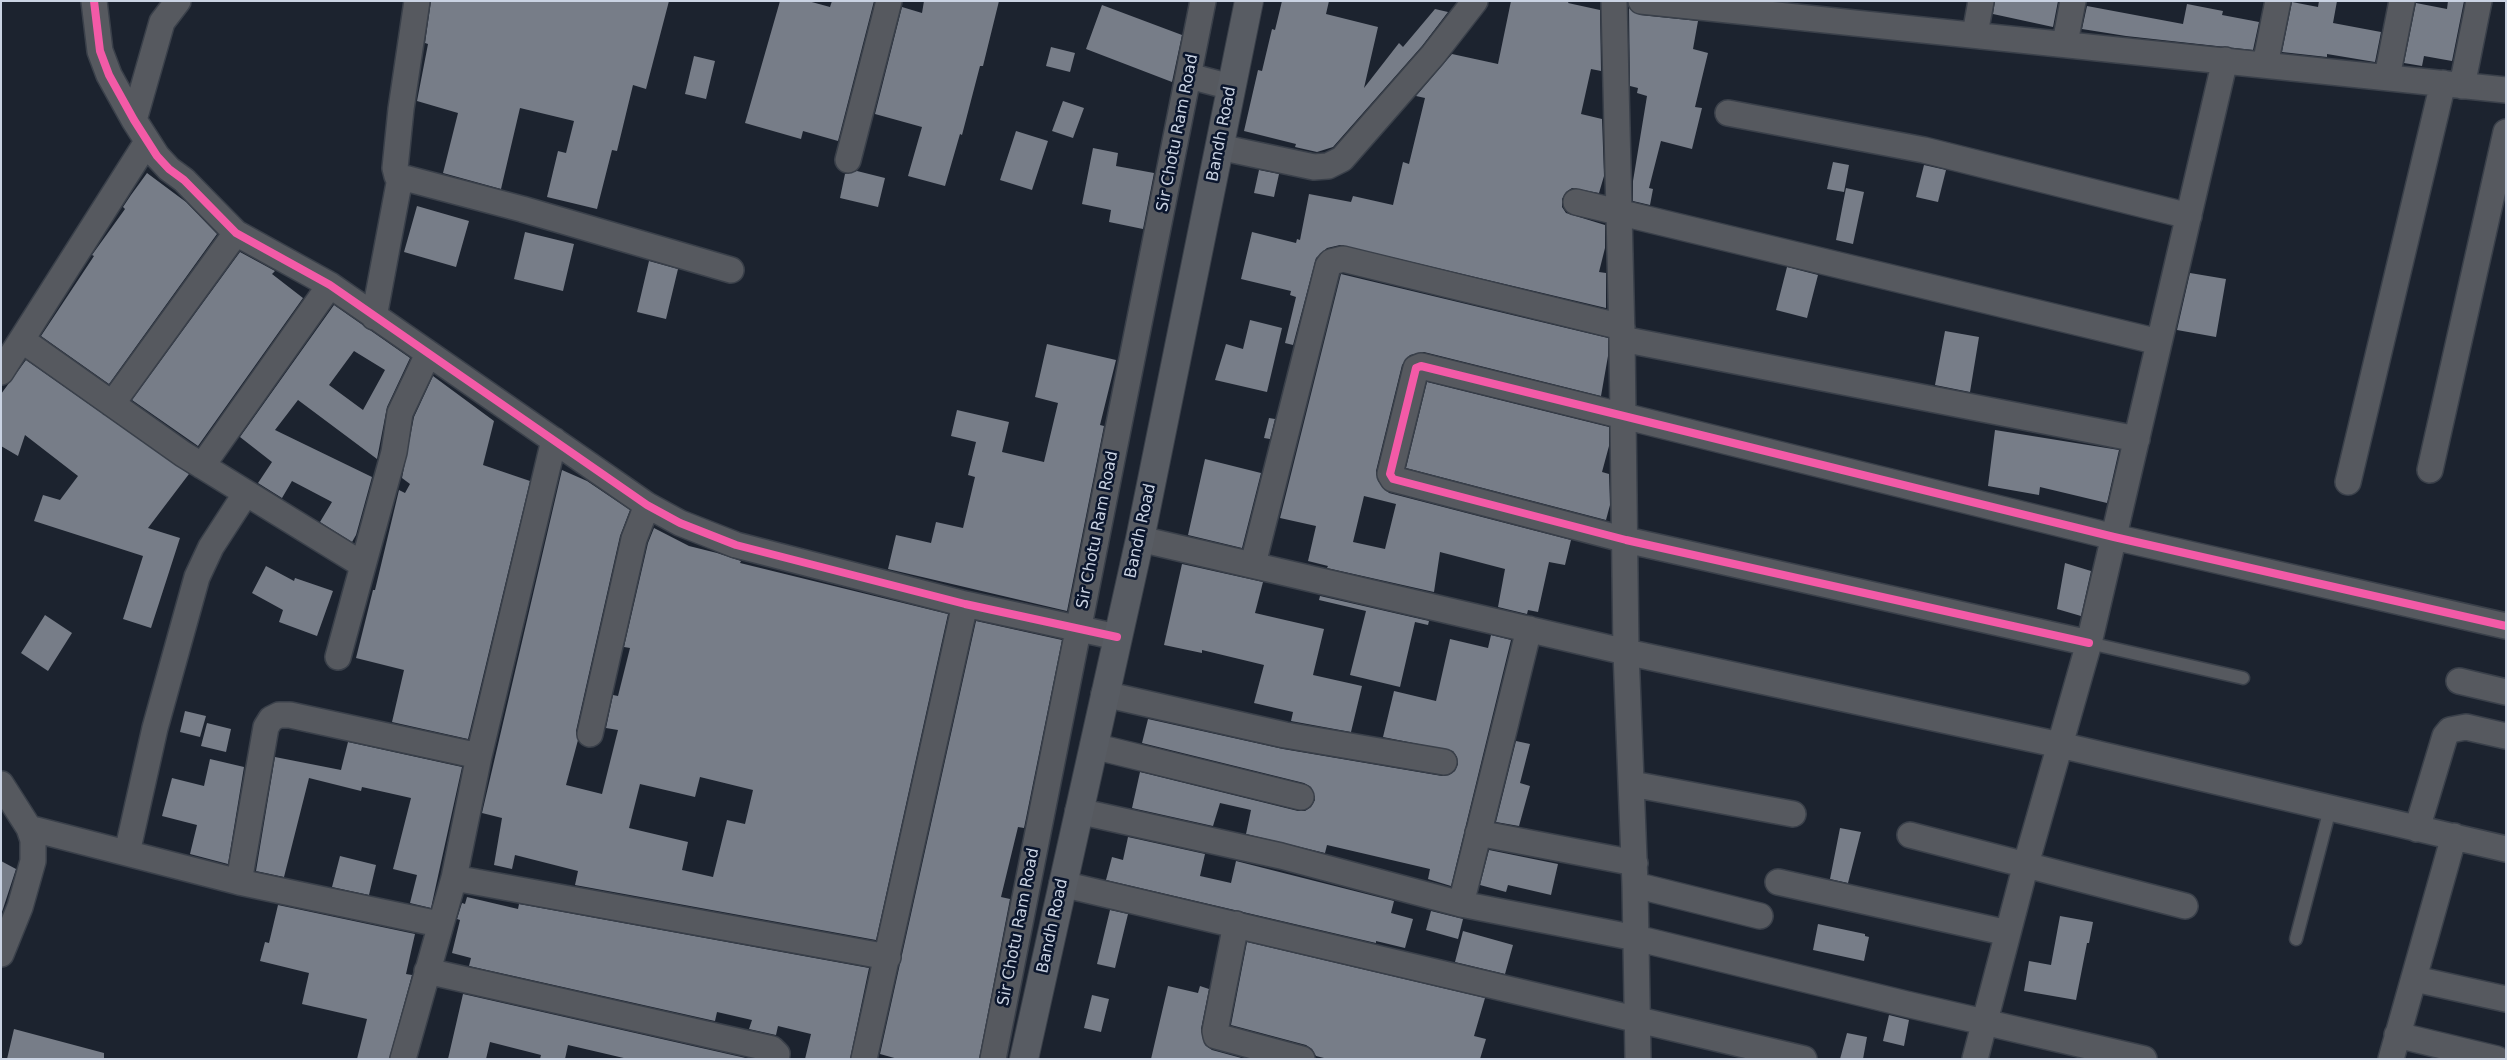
<!DOCTYPE html>
<html>
<head>
<meta charset="utf-8">
<style>
	body { margin:0 }
	#map { position:relative; width:2507px; height:1060px; overflow:hidden; background:#1c232f; font-family:"DejaVu Sans",sans-serif }
	canvas { display:block }
	.frame { position:absolute; inset:0; border:2px solid #cad3e3; pointer-events:none }
</style>
</head>
<body>
<div id="map">
<canvas width="2507" height="1060"></canvas>
<div class="frame"></div>
</div>
<script>
const context = document.querySelector('canvas').getContext('2d');
context.lineJoin = 'round';
function paint(path, color) { context.fillStyle = color; context.fill(path, 'evenodd'); }
const poly = rows => new Path2D(rows.map(r => 'M' + r).join(''));
function strokePath(path, color, width, dash) { context.strokeStyle = color; context.lineWidth = width; context.lineCap = dash ? 'butt' : 'round'; context.setLineDash(dash || []); context.stroke(path); }
function write(font, color, halo, rows, align = 'center') {
  context.font = font + ' "DejaVu Sans",sans-serif'; context.lineWidth = 5; context.setLineDash([]); context.textBaseline = 'middle'; context.strokeStyle = halo; context.fillStyle = color; for (const [text, x, y, turn = 0] of rows) {
    context.save(); context.translate(x, y); context.rotate((+turn || 0) * Math.PI / 180); context.textAlign = isNaN(turn) ? turn : align; if (halo) context.strokeText(text, 0, 0); context.fillText(text, 0, 0); context.restore();
  }
}
paint(poly([
	[431,1,669,1,646,89,633,85,617,151,612,150,597,209,547,197,558,151,566,153,574,121,520,108,501,189,443,173,458,113,417,101,428,44,425,43],
	[780,1,808,1,830,7,832,1,874,1,838,141,803,131,801,139,745,123],
	[924,1,999,1,983,66,980,66,962,135,960,134,945,186,908,176,922,127,875,114,902,7,922,13],
	[1282,1,1329,1,1326,14,1378,27,1364,88,1399,43,1403,47,1435,9,1448,12,1422,46,1333,147,1317,152,1295,147,1296,144,1244,131,1258,70,1262,71,1272,29,1275,30],
	[1511,1,1569,1,1568,3,1600,10,1601,71,1591,69,1581,114,1602,119,1604,176,1599,193,1572,188,1566,192,1562,199,1562,207,1566,213,1605,225,1605,248,1599,272,1606,273,1606,308,1340,245,1327,248,1316,258,1293,345,1285,343,1296,297,1290,295,1291,291,1241,279,1252,232,1296,243,1297,239,1300,240,1309,194,1351,202,1353,196,1393,205,1403,162,1409,164,1425,98,1416,96,1452,54,1498,64],
	[1995,1,2058,1,2053,27,1993,14],
	[2319,1,2337,1,2333,23,2381,32,2375,62,2327,54,2327,57,2282,52,2292,2,2318,7],
	[2448,1,2464,1,2452,61,2424,56,2422,66,2404,63,2416,3,2447,9],
	[2187,4,2223,11,2222,15,2259,22,2253,50,2126,36,2082,29,2087,6,2183,24],
	[1102,5,1182,35,1172,82,1086,49],
	[1629,8,1640,15,1698,21,1693,49,1708,53,1695,107,1702,108,1692,149,1661,141,1649,188,1653,189,1650,205,1633,201,1633,181,1647,96,1637,93,1638,88,1630,86],
	[1051,47,1075,53,1070,72,1046,66],
	[694,56,715,61,706,99,685,94],
	[1063,101,1084,108,1073,138,1052,131],
	[1016,131,1048,141,1032,190,1000,180],
	[1093,148,1118,153,1116,166,1154,173,1143,229,1109,222,1111,210,1082,204],
	[1833,162,1849,165,1844,192,1827,189],
	[1924,165,1946,170,1938,202,1916,197],
	[1259,170,1279,174,1274,197,1254,193],
	[857,171,885,178,878,207,840,198,845,174],
	[147,173,186,202,217,234,109,384,41,336,94,256,92,255,97,248,125,209,123,207,131,195],
	[1846,188,1864,192,1853,244,1836,240],
	[417,206,469,221,456,267,404,252],
	[525,232,574,244,563,291,514,279],
	[240,252,275,271,272,274,303,298,198,446,132,400],
	[649,261,678,269,666,319,637,312],
	[1787,267,1818,275,1807,318,1776,310],
	[2190,273,2226,279,2216,337,2177,330],
	[1341,274,1608,338,1608,356,1601,396,1424,352,1410,355,1402,365,1376,471,1378,481,1389,493,1571,540,1565,565,1549,562,1538,612,1528,610,1527,614,1498,607,1505,569,1440,552,1434,592,1327,568,1328,566,1308,561,1316,526,1280,518],
	[1364,496,1396,504,1385,549,1353,542],
	[334,305,410,358,387,407,377,459,298,400,275,430,372,477,356,535,352,542,320,522,332,502,292,481,282,498,258,483,272,462,240,437],
	[354,351,385,370,363,410,329,385],
	[1250,320,1282,328,1267,392,1215,380,1226,344,1243,349],
	[1945,331,1979,337,1970,392,1935,385],
	[1047,344,1116,360,1100,425,1104,426,1067,611,888,569,896,535,931,543,936,522,963,528,975,477,968,475,976,442,951,436,957,410,1009,422,1002,452,1044,462,1058,403,1035,397],
	[26,360,189,474,148,528,180,538,151,628,123,619,143,556,34,521,43,495,60,500,78,476,25,435,18,456,1,446,1,394],
	[433,376,494,421,483,465,530,481,468,739,392,722,404,670,356,658,373,590,375,590,399,490,405,493,410,484,402,478,414,417],
	[1427,382,1609,427,1609,446,1602,472,1609,474,1610,505,1606,520,1406,468],
	[1269,418,1275,419,1270,439,1264,438],
	[1995,430,2119,450,2107,503,2040,487,2039,495,1988,486],
	[1205,459,1261,473,1242,548,1188,535],
	[562,470,587,481,630,510,620,536,576,731,578,740,566,785,602,794,618,730,606,728,613,695,618,696,630,648,624,647,648,543,654,528,689,546,717,553,741,561,740,563,948,614,876,940,575,885,578,871,515,855,512,869,494,865,502,818,482,813],
	[700,777,753,790,745,824,727,820,713,877,682,870,688,842,629,828,640,784,695,797],
	[2065,563,2091,571,2081,616,2057,609],
	[1182,564,1263,582,1255,613,1324,629,1313,675,1362,686,1351,732,1291,721,1293,712,1254,703,1264,665,1202,650,1202,653,1164,645],
	[266,566,294,581,295,578,333,591,317,636,279,622,283,610,252,593],
	[1320,596,1429,621,1428,625,1415,622,1400,687,1350,675,1366,611,1319,600],
	[45,615,72,633,48,671,21,653],
	[976,621,1062,640,1024,828,1018,827,1001,897,1010,899,979,1059,898,1059,880,1054],
	[1491,635,1511,640,1451,886,1428,879,1430,869,1327,845,1325,853,1246,834,1251,810,1220,803,1213,826,1132,808,1140,772,1298,811,1305,811,1311,807,1315,800,1311,787,1304,783,1142,743,1148,719,1283,749,1442,776,1449,775,1455,771,1458,764,1457,757,1453,751,1383,737,1394,691,1436,701,1450,639,1488,648],
	[185,711,206,716,200,737,180,732],
	[207,723,231,729,226,752,201,746],
	[1516,741,1530,744,1520,783,1530,786,1519,826,1496,822],
	[348,742,462,767,431,908,410,903,417,875,393,869,411,798,362,787,361,791,309,778,284,877,256,871,275,757,341,770],
	[210,759,244,767,228,864,190,854,197,825,162,816,172,778,204,786],
	[1840,828,1861,832,1848,883,1830,879],
	[1128,837,1205,854,1200,876,1231,883,1236,861,1394,901,1391,913,1413,919,1405,948,1376,941,1376,943,1106,880,1112,857,1123,860],
	[1489,850,1558,864,1551,895,1508,885,1506,892,1480,885],
	[340,856,376,865,369,895,332,887],
	[1,861,16,869,1,915],
	[467,897,518,909,519,904,869,968,850,1059,805,1059,811,1034,778,1026,776,1035,749,1029,752,1020,717,1012,715,1021,469,966,471,958,452,953,460,920,457,919,462,903,465,904],
	[278,905,415,934,406,974,412,975,389,1059,357,1059,367,1019,302,1004,309,973,260,961,265,942,269,943],
	[1110,910,1128,914,1115,968,1097,964],
	[1431,911,1463,919,1458,939,1426,930],
	[2060,916,2093,922,2089,943,2087,943,2076,1000,2024,991,2029,961,2051,965],
	[1818,924,1865,934,1865,936,1869,937,1864,961,1813,950],
	[1463,931,1513,945,1505,974,1455,962],
	[1247,942,1485,998,1474,1036,1486,1039,1480,1059,1328,1059,1316,1056,1312,1049,1306,1045,1231,1025],
	[1168,986,1198,993,1200,986,1209,989,1201,1029,1205,1045,1212,1050,1245,1059,1151,1059],
	[463,994,750,1059,628,1059,568,1045,565,1059,540,1059,541,1055,490,1042,486,1059,448,1059],
	[1092,995,1109,999,1101,1032,1084,1028],
	[1889,1015,1909,1020,1904,1046,1883,1041],
	[14,1029,104,1053,104,1059,7,1059],
	[1847,1033,1867,1037,1863,1059,1840,1059]
]), '#777d88');
const lane = poly([
	[2089,643,2243,678],
	[2296,939,2330,809]
]);
const street = poly([
	[94,1,100,51,109,75,134,120,157,156,169,169,184,180,236,233,330,285,647,505,680,523,736,545,965,604,1117,637],
	[417,1,401,109,395,168,397,176,522,209,731,270],
	[1614,1,1622,339,1626,652,1635,885,1638,1059],
	[1641,1,2506,90],
	[1975,34,1981,1],
	[2065,43,2073,1],
	[2265,65,2278,1],
	[1189,76,1231,87],
	[2387,77,2402,1],
	[2462,86,2479,1],
	[1728,113,1924,150,2189,216],
	[134,120,162,22,178,1],
	[1219,147,1314,167,1328,166,1342,159,1433,55,1475,1],
	[848,160,889,1],
	[1576,202,2159,342],
	[374,317,400,178],
	[1622,339,2137,439],
	[22,340,183,454,363,565],
	[1,372,147,142],
	[112,404,236,233],
	[202,466,330,285],
	[2430,470,2506,132],
	[2348,482,2443,83],
	[1140,539,1626,652,2060,745,2506,849],
	[1253,564,1328,266,1331,262,1343,259,1622,327],
	[2089,643,1626,540,1393,479,1390,474,1416,368,1421,366,2114,537,2506,626],
	[338,657,394,452,400,413,428,354],
	[2459,681,2506,692],
	[1104,694,1285,735,1444,762],
	[590,734,634,539,647,505],
	[1093,746,1301,797],
	[1,784,29,828,33,840,33,861,20,907,1,954],
	[1632,784,1793,814],
	[1078,811,1281,856,1461,904,1636,938,1906,1004,2144,1059],
	[29,828,239,882,439,924],
	[2417,829,2445,736,2450,730,2466,727,2506,736],
	[1478,833,1635,863],
	[1910,835,2185,906],
	[127,853,155,728,197,577,211,547,246,493],
	[454,878,888,957],
	[239,882,266,727,271,719,279,715,290,715,479,756],
	[1778,882,2008,933],
	[1062,884,1804,1059],
	[1635,885,1760,916],
	[1461,904,1529,629],
	[1236,924,1215,1031,1216,1036,1302,1059],
	[427,971,772,1049,777,1054,776,1059],
	[2415,979,2506,999],
	[2397,1035,2497,1059],
	[403,1059,454,878,479,756,554,440],
	[864,1059,965,604],
	[993,1059,1203,1],
	[1975,1059,2026,864,2089,643,2225,60],
	[2391,1059,2454,836]
]);
const secondary = poly([
	[1024,1059,1140,539,1249,1]
]);
strokePath(lane, '#3a404a', 15);
strokePath(street, '#3a404a', 28);
strokePath(secondary, '#3a404a', 30);
strokePath(lane, '#56595f', 12);
strokePath(street, '#56595f', 25);
strokePath(secondary, '#585c63', 28);
strokePath(poly([
	[94,1,100,51,109,75,134,120,157,156,169,169,184,180,236,233,330,285,647,505,680,523,736,545,965,604,1117,637],
	[2089,643,1626,540,1393,479,1390,474,1416,368,1421,366,2114,537,2506,626]
]), '#f35aa7', 8);
write('16px', '#cad3e3', '#0b162d', [
	["Sir Chotu Ram Road",1178,133,-79],
	["Bandh Road",1222,134,-79],
	["Sir Chotu Ram Road",1098,530,-79],
	["Bandh Road",1141,531,-78],
	["Bandh Road",1053,926,-78],
	["Sir Chotu Ram Road",1019,927,-79]
]);
</script>
</body>
</html>
